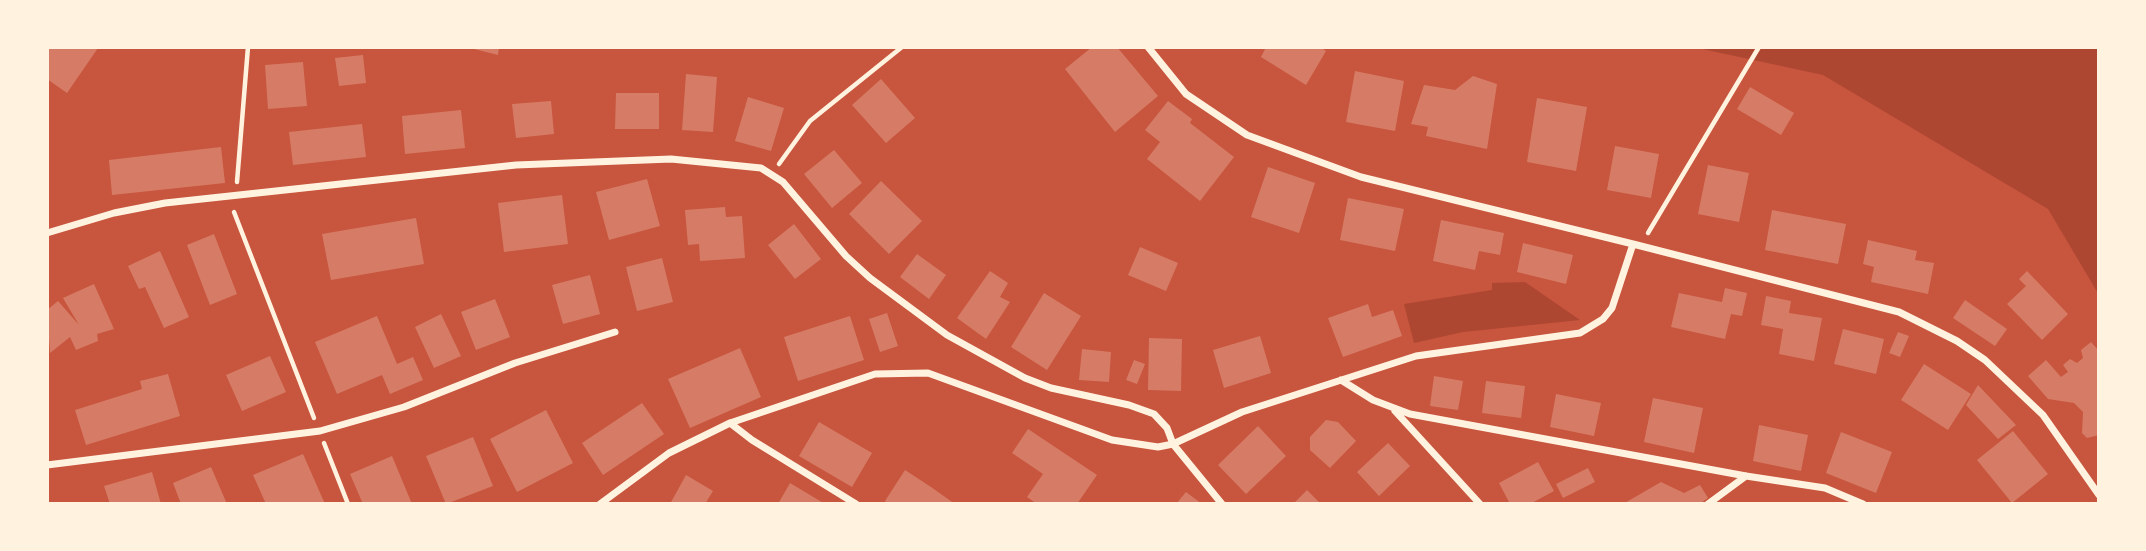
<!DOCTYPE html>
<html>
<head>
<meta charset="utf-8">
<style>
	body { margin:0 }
	#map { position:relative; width:2146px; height:551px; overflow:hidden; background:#c8553d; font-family:"Varela Round",sans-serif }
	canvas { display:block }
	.frame { position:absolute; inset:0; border:49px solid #fff3e0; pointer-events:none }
</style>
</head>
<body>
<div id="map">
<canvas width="2146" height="551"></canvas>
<div class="frame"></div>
</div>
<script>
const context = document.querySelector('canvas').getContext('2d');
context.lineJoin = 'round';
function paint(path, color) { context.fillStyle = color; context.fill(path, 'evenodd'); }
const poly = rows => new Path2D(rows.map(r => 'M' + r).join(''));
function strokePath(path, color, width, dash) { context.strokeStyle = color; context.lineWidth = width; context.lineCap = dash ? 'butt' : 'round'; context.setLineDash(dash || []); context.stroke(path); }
paint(poly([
	[1693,47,2099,47,2099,295,2048,209,1823,75],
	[1525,282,1580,320,1463,332,1414,343,1404,304,1492,290,1492,283]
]), '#ae4732');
paint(poly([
	[47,47,97,47,98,48,67,93,47,79],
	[466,47,499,47,498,55],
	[1092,47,1117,47,1158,96,1115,132,1065,69],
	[1266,47,1320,47,1326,51,1306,85,1261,57],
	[363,55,366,83,339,86,335,58],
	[303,62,307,106,268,109,265,65],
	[1355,71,1404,81,1395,131,1346,122],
	[686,74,717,77,713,132,682,130],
	[1473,76,1497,84,1487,149,1426,136,1428,127,1411,124,1424,85,1455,90],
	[881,79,915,118,886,143,852,105],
	[1750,87,1794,113,1781,135,1737,109],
	[616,93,659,93,659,129,615,129],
	[748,97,784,108,771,151,735,141],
	[1537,98,1587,107,1576,171,1527,162],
	[551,101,554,134,516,138,512,104],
	[1168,101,1192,119,1190,123,1234,157,1200,201,1147,159,1160,142,1145,130],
	[461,110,465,148,405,154,402,116],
	[362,124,366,157,293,165,289,132],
	[1615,146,1659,154,1651,198,1607,190],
	[221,147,225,183,112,195,109,160],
	[834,150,862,183,832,208,804,174],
	[1708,165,1749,173,1739,222,1698,214],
	[1268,167,1315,183,1299,233,1251,217],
	[647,179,660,226,609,240,596,192],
	[881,181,922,221,889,254,849,214],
	[562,195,568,244,504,252,498,203],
	[1348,198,1404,209,1395,251,1340,240],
	[725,207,726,217,742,216,745,258,700,261,699,244,688,245,685,210],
	[1772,210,1846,224,1838,264,1765,250],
	[416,218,424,264,331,280,322,234],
	[1441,220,1504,233,1500,255,1479,251,1475,270,1433,261],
	[794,224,821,259,795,279,768,245],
	[214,234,237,294,210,305,187,245],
	[1868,240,1917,251,1915,260,1934,263,1928,294,1871,282,1874,267,1863,264],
	[1523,243,1573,255,1566,284,1517,272],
	[1140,247,1178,263,1166,291,1128,275],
	[160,251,189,317,164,328,145,287,139,289,128,266],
	[917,254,946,275,929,299,900,277],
	[662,258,673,302,637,311,626,267],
	[990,271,1008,283,1000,297,1010,302,986,339,957,318],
	[2027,271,2068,314,2042,340,2007,304,2026,286,2019,279],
	[590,275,600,314,563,324,552,285],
	[94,284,114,329,97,334,98,341,76,350,70,337,50,353,47,310,58,301,79,325,63,298],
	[1725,288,1747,293,1742,316,1731,314,1725,339,1671,327,1679,293,1722,302],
	[1044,293,1081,316,1047,370,1011,347],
	[1766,296,1791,301,1789,313,1822,318,1814,361,1779,354,1783,329,1761,325],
	[495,299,510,337,476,350,461,312],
	[1965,300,2007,329,1995,346,1953,318],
	[1368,304,1372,317,1393,310,1402,336,1343,357,1328,318],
	[887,313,898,346,880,352,869,319],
	[441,314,461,356,434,368,415,327],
	[377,316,397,364,413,357,423,380,390,394,382,375,337,394,315,342],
	[850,316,864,360,798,381,784,337],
	[1843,329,1884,339,1876,374,1834,364],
	[1898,332,1909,336,1900,357,1889,353],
	[1260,336,1271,373,1224,388,1213,350],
	[1149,338,1182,339,1181,391,1148,390],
	[2091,342,2099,351,2099,435,2087,438,2082,433,2083,412,2074,403,2048,399,2028,376,2046,360,2061,377,2068,372,2063,365,2070,359,2077,363,2083,358,2081,350],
	[740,348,761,397,690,428,668,379],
	[1082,349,1111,352,1109,382,1079,380],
	[270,356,286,392,242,411,226,375],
	[1134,360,1145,364,1137,384,1126,380],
	[1924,364,1971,394,1948,430,1901,400],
	[168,374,180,416,86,445,75,410,142,389,140,381],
	[1434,376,1463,381,1458,410,1430,406],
	[1486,381,1525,386,1521,418,1482,413],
	[1978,385,2016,425,1998,439,1966,405],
	[1556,394,1601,403,1594,436,1550,427],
	[1653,398,1703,408,1694,453,1644,442],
	[642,403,664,434,603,475,582,443],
	[546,410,573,463,517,492,490,439],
	[1326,420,1338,422,1356,441,1330,468,1310,450,1310,437],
	[819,422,872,453,852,487,799,456],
	[1759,425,1808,435,1801,471,1753,461],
	[1258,426,1286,456,1246,494,1218,465],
	[1028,429,1097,475,1077,504,1037,504,1027,497,1043,474,1012,453],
	[2013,431,2048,474,2012,503,1977,460],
	[1841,432,1892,452,1876,493,1826,473],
	[473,437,493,486,446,504,426,456],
	[1388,443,1410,466,1379,496,1357,472],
	[303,454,325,504,266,504,253,475],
	[392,456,412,504,363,504,350,474],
	[1538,462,1554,491,1530,504,1510,504,1499,483],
	[211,467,227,504,181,504,173,483],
	[1588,468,1595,482,1563,498,1556,484],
	[905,470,931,487,955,504,889,504,885,501],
	[152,472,161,504,110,504,104,486],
	[686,475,713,491,705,504,670,504],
	[1661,482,1684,493,1700,485,1708,498,1699,504,1623,504],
	[790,483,825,504,778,504],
	[1307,490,1321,504,1293,504],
	[1186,492,1202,504,1176,504]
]), '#d67c66');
strokePath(poly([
	[779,164,810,121,902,47],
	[237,182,248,47],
	[234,212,314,418],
	[1648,233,1759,47],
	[324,443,348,504]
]), '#fff3e0', 4.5);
strokePath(poly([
	[47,233,114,213,165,203,516,165,671,159,761,168,783,182,846,256,870,278,947,335,1025,378,1051,388,1129,405,1154,414,1167,428,1173,444,1222,504],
	[1633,244,1899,312,1957,341,1985,360,2043,415,2099,495],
	[1341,380,1373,400,1410,414,1746,476,1825,488,1863,504],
	[1395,411,1480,504],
	[730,423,752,440,856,504],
	[47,465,320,431,404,407,515,363,615,332],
	[600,504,669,453,730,423,875,374,928,373,1112,440,1158,447,1173,444,1242,412,1416,356,1580,333,1603,319,1612,308,1633,244,1361,177,1247,135,1186,94,1148,47],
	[1708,504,1746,476]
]), '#fff3e0', 7);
</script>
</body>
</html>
